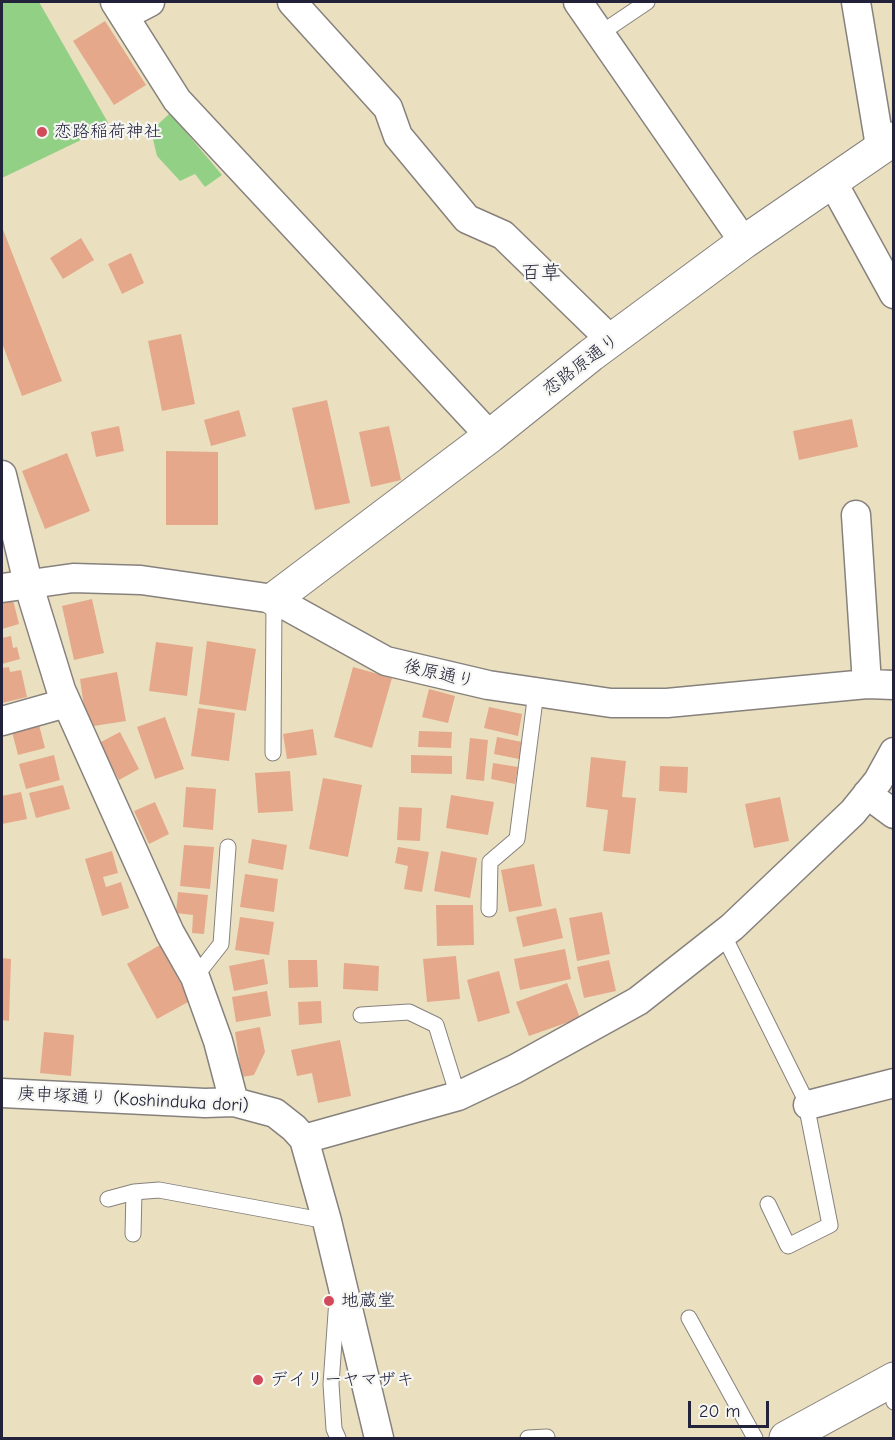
<!DOCTYPE html>
<html>
<head>
<meta charset="utf-8">
<style>
	body { margin:0 }
	#map { position:relative; width:895px; height:1440px; overflow:hidden; background:#eae0bf; font-family:"Comic Neue",sans-serif }
	canvas { display:block }
	.frame { position:absolute; inset:0; border:3px solid #22223b; pointer-events:none }
	.scale { position:absolute; left:688px; top:1401px; width:81px; height:27px; box-sizing:border-box; border:3px solid #22223b; border-top:0; padding-left:8px; font-size:18px; line-height:21px; white-space:nowrap; color:#22223b; -webkit-text-stroke:4px #f6f6f2; paint-order:stroke }
</style>
</head>
<body>
<div id="map">
<canvas width="895" height="1440"></canvas>
<div class="frame"></div>
<div class="scale">20 m</div>
</div>
<script>
const context = document.querySelector('canvas').getContext('2d');
context.lineJoin = 'round';
function paint(path, color) { context.fillStyle = color; context.fill(path, 'evenodd'); }
const poly = rows => new Path2D(rows.map(r => 'M' + r).join(''));
function strokePath(path, color, width, dash) { context.strokeStyle = color; context.lineWidth = width; context.lineCap = dash ? 'butt' : 'round'; context.setLineDash(dash || []); context.stroke(path); }
function write(font, color, halo, rows, align = 'center') {
  context.font = font + ' "Comic Neue","Klee One",sans-serif'; context.lineWidth = 4.5; context.setLineDash([]); context.textBaseline = 'middle'; context.strokeStyle = halo; context.fillStyle = color; for (const [text, x, y, turn = 0] of rows) {
    context.save(); context.translate(x, y); context.rotate((+turn || 0) * Math.PI / 180); context.textAlign = isNaN(turn) ? turn : align; if (halo) context.strokeText(text, 0, 0); context.fillText(text, 0, 0); context.restore();
  }
}
paint(poly([
	[2,2,39,2,110,126,2,178],
	[170,113,222,175,205,187,195,174,180,181,157,156,151,131]
]), '#92d086');
paint(poly([
	[105,21,146,85,114,105,73,41],
	[2,227,62,381,22,396,2,343],
	[81,238,94,260,63,279,50,258],
	[131,253,144,283,122,294,108,264],
	[181,334,195,404,162,411,148,341],
	[327,400,350,503,315,510,292,408],
	[239,410,246,436,211,446,204,420],
	[852,419,858,447,799,460,793,431],
	[119,426,124,451,96,457,91,432],
	[389,426,401,480,371,487,359,432],
	[166,451,218,452,218,525,166,525],
	[67,453,90,511,45,529,22,471],
	[92,599,104,653,74,660,62,606],
	[13,600,19,624,2,629,2,603],
	[11,636,13,648,17,647,20,659,2,664,2,638],
	[207,641,256,649,246,711,199,704],
	[156,642,193,647,187,696,149,691],
	[9,667,10,672,21,670,27,697,2,703,2,668],
	[353,667,392,678,372,748,334,737],
	[117,672,126,721,87,727,80,679],
	[429,689,455,696,448,723,422,717],
	[489,707,522,714,518,736,484,728],
	[198,708,235,713,229,761,191,756],
	[165,717,184,769,155,779,137,727],
	[38,721,45,748,18,755,11,728],
	[313,729,317,755,287,759,283,734],
	[419,731,452,732,451,748,418,747],
	[120,732,139,769,119,780,99,743],
	[497,737,522,742,519,759,494,754],
	[470,738,488,740,484,781,466,779],
	[54,755,60,780,26,789,19,764],
	[411,755,452,756,452,774,411,773],
	[591,757,626,761,622,797,636,798,630,854,603,851,608,810,586,807],
	[493,763,518,767,515,784,491,779],
	[660,766,688,767,687,793,659,791],
	[290,771,293,811,258,813,255,773],
	[323,778,362,785,348,857,309,849],
	[63,785,70,809,36,818,29,793],
	[186,787,216,789,213,830,183,827],
	[21,792,27,819,2,824,2,796],
	[451,795,494,802,488,835,446,828],
	[780,797,789,841,754,848,745,804],
	[155,802,169,834,149,844,134,811],
	[399,807,422,808,420,841,397,840],
	[252,839,287,845,283,870,248,863],
	[184,845,214,847,210,889,180,886],
	[398,847,429,852,422,892,404,889,408,866,395,863],
	[112,851,118,873,103,877,106,887,121,882,129,908,102,916,85,859],
	[441,851,477,858,470,898,434,891],
	[534,864,542,906,509,912,501,870],
	[245,874,278,879,274,912,240,907],
	[178,892,208,895,204,934,192,933,193,915,176,913],
	[436,905,473,905,474,945,437,946],
	[556,908,563,938,523,947,516,917],
	[602,912,610,954,577,961,569,918],
	[240,917,274,922,269,955,235,950],
	[160,945,190,1001,157,1019,127,964],
	[565,949,571,979,520,990,514,959],
	[456,956,460,999,427,1002,423,959],
	[2,958,11,959,9,1021,2,1020],
	[264,959,268,984,234,991,229,966],
	[288,960,317,960,318,987,289,988],
	[609,960,616,991,584,998,577,967],
	[344,963,379,966,378,991,343,989],
	[499,971,510,1013,478,1022,467,980],
	[567,983,580,1018,529,1036,516,1002],
	[267,991,271,1016,236,1022,232,997],
	[321,1001,322,1023,299,1025,298,1002],
	[260,1027,265,1052,254,1075,242,1077,235,1032],
	[44,1032,74,1035,71,1076,40,1073],
	[340,1040,351,1096,318,1103,312,1073,297,1076,291,1050]
]), '#e5a88b');
const service = poly([
	[601,33,647,2],
	[273,753,274,599],
	[489,909,490,862,517,839,536,692],
	[723,934,805,1099,830,1225,788,1246,768,1204],
	[195,977,221,944,228,847],
	[361,1015,409,1012,436,1025,458,1096],
	[108,1199,134,1192,159,1190,327,1221],
	[133,1234,134,1192],
	[337,1299,331,1384,334,1429,338,1438],
	[689,1318,755,1438],
	[889,1381,894,1402],
	[528,1438,547,1437]
]);
const minor = poly([
	[115,2,177,100,490,436],
	[292,2,388,108,398,136,467,219,503,235,612,341],
	[578,2,744,242],
	[856,2,880,146],
	[125,15,150,2],
	[833,183,894,294],
	[2,475,28,583,61,690,170,933,195,977,218,1041,234,1102],
	[856,515,867,684],
	[2,588,73,578,141,580,274,599,386,661,488,685,611,703,667,703,867,684,894,685],
	[2,721,66,703],
	[867,794,894,814],
	[2,1093,205,1103,234,1102,275,1113,294,1128,304,1139,327,1221,379,1438],
	[808,1105,894,1083],
	[304,1139,458,1096,515,1069,638,1001,732,927,853,812,878,781,894,752]
]);
const tertiary = poly([
	[274,599,490,436,591,355,744,242,894,139],
	[786,1438,894,1379]
]);
strokePath(service, '#86817d', 17);
strokePath(minor, '#86817d', 31);
strokePath(tertiary, '#86817d', 35);
strokePath(service, '#fff', 15);
strokePath(minor, '#fff', 28);
strokePath(tertiary, '#fff', 33);
for (const [x, y, r, color] of [
	[42,132,6,"#d1495b"],
	[329,1301,6,"#d1495b"],
	[258,1380,6,"#d1495b"]
]) { const dot = new Path2D(); dot.arc(x, y, r, 0, 2 * Math.PI); context.fillStyle = color; context.fill(dot); strokePath(dot, '#f6f6f2', 2); }
write('18px', '#22223b', '#f6f6f2', [
	["恋路稲荷神社",54,132],
	["地蔵堂",341,1301],
	["デイリーヤマザキ",270,1380]
], 'left');
write('18px', '#22223b', '#f6f6f2', [
	["恋路原通り",581,365,-37],
	["後原通り",439,674,13],
	["庚申塚通り (Koshinduka dori)",133,1100,3]
]);
write('20px', '#22223b', '#f6f6f2', [
	["百草",541,273]
]);
</script>
</body>
</html>
